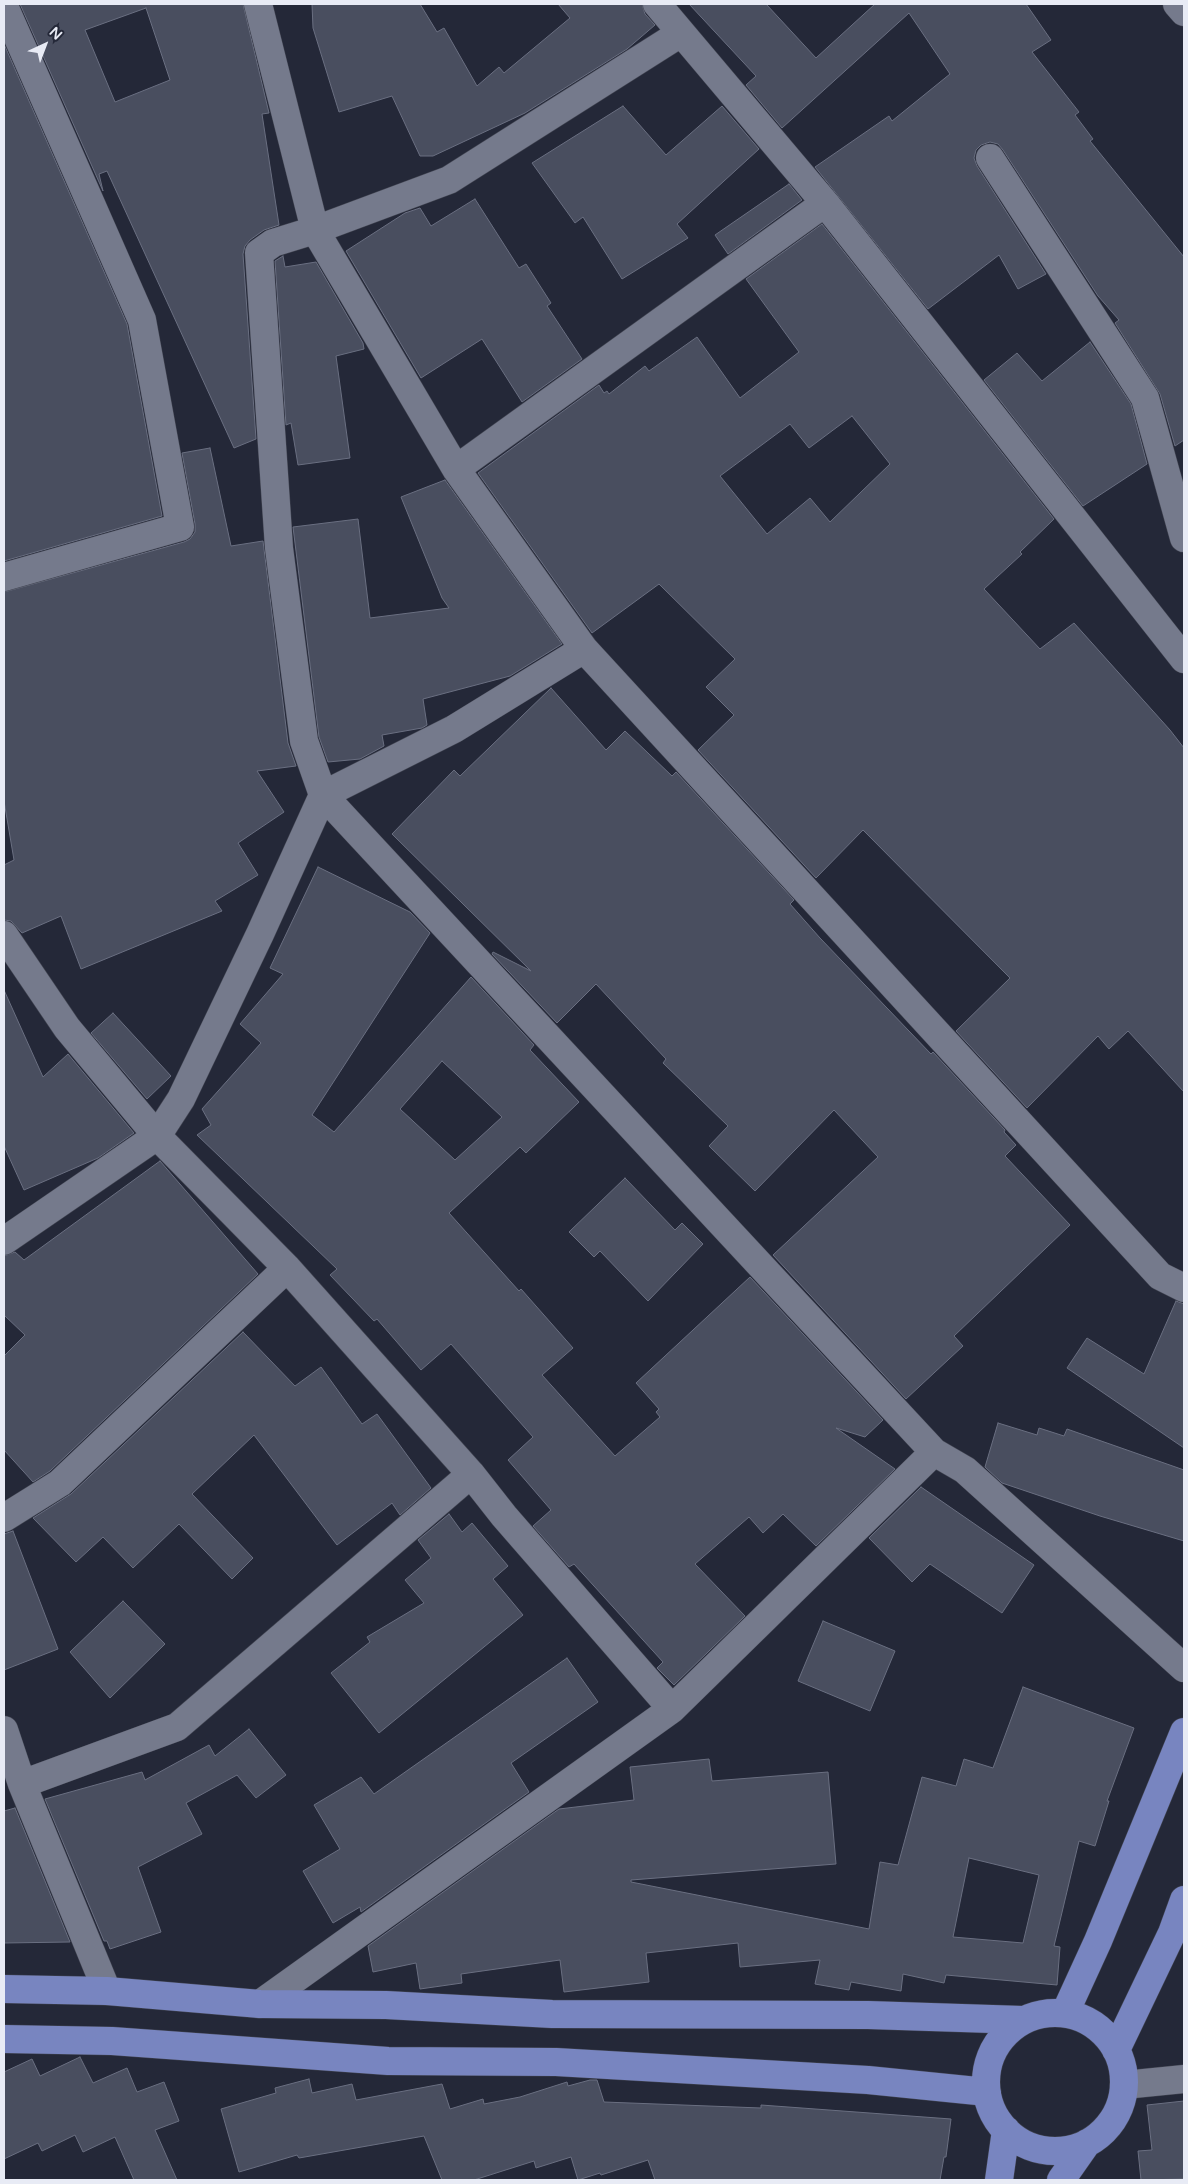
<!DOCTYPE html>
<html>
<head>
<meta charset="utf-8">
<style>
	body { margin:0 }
	#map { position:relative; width:1188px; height:2184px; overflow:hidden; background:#242838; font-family:"Varela Round",sans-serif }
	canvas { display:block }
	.frame { position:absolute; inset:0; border:5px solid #e8ebf5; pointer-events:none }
	.north { position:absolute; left:20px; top:20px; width:50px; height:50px; -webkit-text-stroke:4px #242838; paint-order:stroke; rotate:43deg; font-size:14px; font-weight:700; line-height:20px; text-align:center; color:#e8ebf5 }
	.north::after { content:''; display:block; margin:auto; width:18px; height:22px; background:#e8ebf5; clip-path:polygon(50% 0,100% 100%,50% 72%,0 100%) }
</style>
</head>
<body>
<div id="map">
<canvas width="1188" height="2184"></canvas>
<div class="frame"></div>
<div class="north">N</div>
</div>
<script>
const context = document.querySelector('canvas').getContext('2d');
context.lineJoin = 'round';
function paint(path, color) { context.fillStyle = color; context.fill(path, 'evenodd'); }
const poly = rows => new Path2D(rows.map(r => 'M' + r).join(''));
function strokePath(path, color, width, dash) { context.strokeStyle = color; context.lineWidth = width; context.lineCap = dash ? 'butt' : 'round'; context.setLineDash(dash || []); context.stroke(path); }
const building = poly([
	[20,4,243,4,269,113,262,114,279,225,264,230,250,240,245,246,243,254,256,439,234,448,107,171,99,174,103,191,20,4],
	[146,8,170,80,115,102,85,30,146,8],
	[312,4,420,4,437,32,444,28,477,86,499,67,504,73,570,18,558,4,642,4,645,14,655,25,627,49,525,113,433,156,420,156,392,96,339,112,313,28,312,4],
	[689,4,766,4,816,58,875,4,1026,4,1051,40,1032,52,1079,112,1075,115,1093,139,1090,141,1184,257,1184,440,1175,446,1160,394,1115,323,1119,320,1098,296,1003,150,998,144,990,142,981,145,976,150,974,158,977,166,1046,274,1018,289,999,255,928,309,815,167,889,116,892,121,950,74,909,13,782,128,746,85,756,76,689,4],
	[4,44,127,324,162,516,4,561,4,44],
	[623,106,666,155,722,106,759,149,677,224,688,238,622,279,583,217,575,223,532,163,623,106],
	[789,184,802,200,728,254,715,235,789,184],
	[475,199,519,268,526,264,551,303,547,306,582,359,522,402,482,339,421,378,346,251,405,213,420,208,431,226,475,199],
	[822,224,1054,519,1020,552,1022,554,984,589,1040,649,1074,623,1170,730,1184,748,1184,1092,1128,1031,1109,1049,1098,1036,1027,1108,956,1031,1010,978,863,830,816,878,698,750,734,715,706,687,735,659,659,584,592,633,478,473,599,385,604,393,607,391,609,394,645,366,649,371,697,337,740,398,799,352,746,279,822,224],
	[852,416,890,464,830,522,810,498,767,534,720,476,790,424,809,448,852,416],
	[283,256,285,267,316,262,363,343,364,349,336,356,350,458,298,465,291,423,286,425,275,261,283,256],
	[1090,342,1131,404,1147,464,1083,506,984,380,1017,353,1042,381,1090,342],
	[210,448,231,546,263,541,288,743,296,766,257,771,284,812,238,843,258,875,215,901,222,911,81,969,61,916,22,933,11,921,4,920,4,865,14,860,4,801,4,592,184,542,190,539,195,532,195,524,182,453,210,448],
	[445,480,562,644,510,676,423,699,427,725,422,728,382,735,384,746,360,759,328,762,319,737,293,527,358,519,370,618,449,608,442,598,401,497,445,480],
	[551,688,606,750,625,731,672,776,676,772,794,900,790,904,820,938,931,1054,933,1052,1005,1130,1004,1132,1016,1145,1005,1156,1070,1225,954,1336,963,1346,906,1399,773,1255,878,1157,834,1110,755,1191,709,1146,728,1126,663,1063,666,1059,596,984,557,1023,492,954,493,952,531,971,392,834,454,770,460,776,551,688],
	[318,867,410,912,430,933,312,1115,334,1132,471,977,534,1045,530,1050,579,1102,526,1153,520,1147,449,1213,519,1291,521,1289,573,1348,542,1375,615,1456,660,1417,656,1412,659,1409,636,1383,750,1277,883,1420,865,1437,836,1428,895,1469,816,1546,783,1514,763,1533,749,1517,695,1564,745,1616,674,1685,657,1668,663,1662,574,1564,569,1567,533,1526,551,1510,508,1460,533,1437,451,1344,421,1370,377,1319,374,1321,330,1275,337,1269,197,1135,211,1125,202,1109,261,1043,240,1024,283,974,270,968,318,867],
	[442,1061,502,1117,455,1160,400,1109,442,1061],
	[4,990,43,1077,68,1054,134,1133,98,1158,24,1190,4,1146,4,990],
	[113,1013,171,1076,147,1099,91,1033,113,1013],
	[160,1161,258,1274,50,1471,33,1482,4,1450,4,1356,25,1335,4,1315,4,1256,15,1252,24,1260,160,1161],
	[625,1178,675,1230,682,1223,703,1244,648,1301,600,1251,594,1257,569,1232,625,1178],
	[1176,1301,1184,1304,1184,1448,1067,1368,1087,1338,1144,1374,1176,1301],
	[243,1332,295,1386,321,1367,362,1424,377,1414,431,1488,400,1515,392,1503,337,1545,254,1435,192,1494,253,1558,232,1579,179,1524,133,1568,103,1537,76,1562,33,1518,71,1494,243,1332],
	[998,1423,1037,1435,1039,1428,1064,1436,1067,1429,1184,1470,1184,1541,1100,1516,1002,1483,985,1467,998,1423],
	[921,1487,1034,1565,1002,1613,930,1564,912,1582,869,1538,921,1487],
	[449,1514,462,1532,472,1523,508,1566,493,1579,523,1615,379,1733,331,1673,370,1642,367,1637,424,1603,405,1580,431,1558,418,1540,449,1514],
	[13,1531,58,1649,4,1670,4,1534,13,1531],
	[123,1601,165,1644,110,1698,70,1652,123,1601],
	[823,1621,895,1651,870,1711,798,1681,823,1621],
	[567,1658,598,1702,511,1763,529,1792,361,1912,360,1907,333,1923,303,1871,340,1849,314,1805,361,1777,374,1794,567,1658],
	[1023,1687,1134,1728,1107,1801,1109,1801,1095,1846,1079,1841,1054,1946,1060,1947,1057,1985,946,1975,944,1983,903,1974,901,1991,851,1982,849,1990,815,1984,820,1960,740,1967,738,1943,646,1953,649,1982,564,1992,560,1960,461,1974,462,1983,420,1989,416,1963,373,1972,368,1946,559,1809,634,1800,630,1767,709,1759,712,1781,828,1772,836,1864,631,1880,631,1882,869,1929,880,1862,898,1865,922,1777,956,1786,964,1759,993,1768,1023,1687],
	[969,1858,1039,1875,1023,1943,953,1937,969,1858],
	[249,1729,286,1775,256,1798,237,1775,186,1803,202,1834,138,1867,161,1932,110,1949,107,1941,104,1941,45,1799,142,1772,145,1780,209,1745,215,1756,249,1729],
	[15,1808,70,1942,4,1943,4,1811,15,1808],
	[80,2057,93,2083,127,2068,137,2092,164,2082,179,2121,155,2130,177,2180,134,2180,115,2137,83,2152,75,2135,42,2151,38,2143,4,2159,4,2072,32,2059,40,2076,80,2057],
	[309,2079,312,2093,352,2084,356,2100,442,2084,450,2109,483,2099,484,2104,520,2097,567,2082,568,2086,590,2080,597,2080,604,2102,761,2108,761,2105,951,2119,946,2157,944,2157,940,2180,655,2180,648,2160,601,2175,600,2173,578,2180,571,2157,536,2168,534,2161,474,2180,442,2180,424,2136,299,2158,297,2155,239,2172,221,2109,276,2093,275,2088,309,2079],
	[1184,2101,1184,2179,1141,2180,1138,2151,1152,2150,1147,2105,1184,2101]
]);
paint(building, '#494e5f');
strokePath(building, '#6a6f81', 1);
const minor = poly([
	[258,4,315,230,456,469,584,649,1160,1276,1184,1288],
	[657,4,825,203,1184,659],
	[1177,4,1184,12],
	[4,6,142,320,180,527,4,577],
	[681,33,449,180,315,230,273,243,259,253,279,548,304,741,323,795,934,1452,965,1470,1184,1668],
	[990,158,1145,398,1184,538],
	[456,469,825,203],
	[4,935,67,1028,157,1136,287,1268],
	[4,1241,157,1136,181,1099,260,934,323,795,454,729,584,649],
	[4,1518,60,1483,287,1268,471,1474,504,1516,672,1709,260,2004],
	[672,1709,934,1452],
	[4,1730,22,1784,107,1991],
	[22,1784,177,1727,471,1474],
	[1124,2085,1184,2079]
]);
const major = poly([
	[4,1989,107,1991,260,2004,386,2005,552,2014,868,2015,1023,2020],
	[1065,2013,1098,1941,1184,1732],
	'986 2082a69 69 0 1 1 138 0a69 69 0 1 1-138 0Z',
	[4,2039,112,2041,388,2061,556,2062,868,2080,987,2092],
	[1116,2050,1172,1933,1184,1900],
	[999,2180,1006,2130],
	[1061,2180,1087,2143]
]);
strokePath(minor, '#424552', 29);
strokePath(major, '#424552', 29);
strokePath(minor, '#757a8c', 28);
strokePath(major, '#7885c0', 28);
</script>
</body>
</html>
